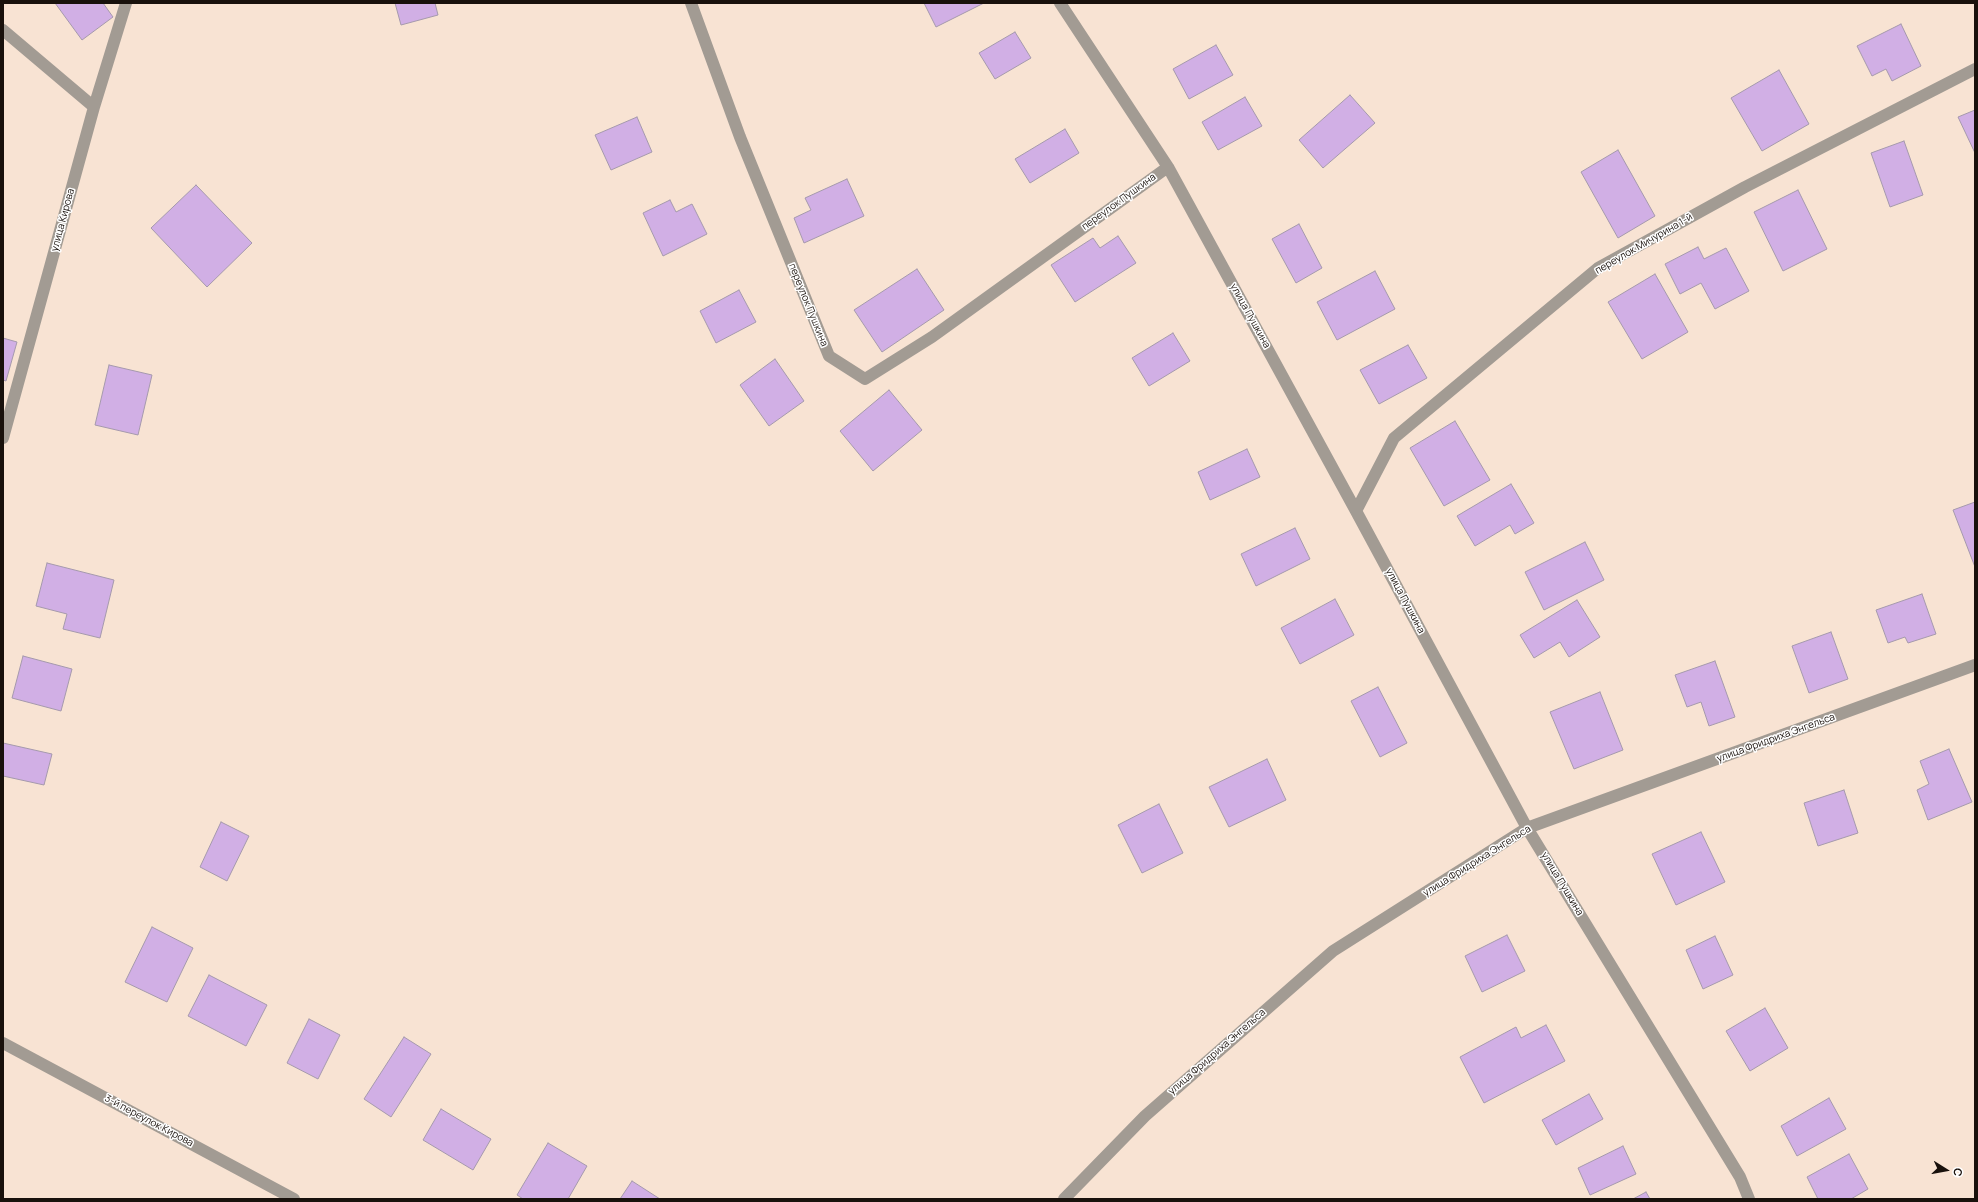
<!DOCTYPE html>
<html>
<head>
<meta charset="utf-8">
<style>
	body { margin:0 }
	#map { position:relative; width:1978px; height:1202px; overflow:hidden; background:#f8e3d3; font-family:Manrope,sans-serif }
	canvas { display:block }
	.frame { position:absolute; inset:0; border:4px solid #19110c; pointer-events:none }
	.north { position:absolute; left:1926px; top:1150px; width:40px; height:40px; -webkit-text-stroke:3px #fff; paint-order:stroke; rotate:101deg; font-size:11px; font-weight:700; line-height:16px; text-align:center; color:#19110c }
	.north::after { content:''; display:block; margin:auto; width:14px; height:18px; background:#19110c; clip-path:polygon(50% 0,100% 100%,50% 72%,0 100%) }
</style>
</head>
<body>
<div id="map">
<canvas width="1978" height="1202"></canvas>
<div class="frame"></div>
<div class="north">С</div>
</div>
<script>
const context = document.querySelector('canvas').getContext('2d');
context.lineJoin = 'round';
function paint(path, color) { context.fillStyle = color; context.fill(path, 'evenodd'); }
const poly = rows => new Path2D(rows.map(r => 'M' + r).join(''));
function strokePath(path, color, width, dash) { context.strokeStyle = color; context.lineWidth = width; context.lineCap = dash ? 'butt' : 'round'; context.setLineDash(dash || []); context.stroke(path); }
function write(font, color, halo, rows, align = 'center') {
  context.font = font + ' Manrope,sans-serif'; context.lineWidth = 3; context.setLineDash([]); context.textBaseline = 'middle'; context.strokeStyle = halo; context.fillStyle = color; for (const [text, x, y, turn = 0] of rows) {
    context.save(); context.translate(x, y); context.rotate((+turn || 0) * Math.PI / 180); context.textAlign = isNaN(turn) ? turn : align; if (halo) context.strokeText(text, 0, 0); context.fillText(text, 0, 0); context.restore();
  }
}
const building = poly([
	[55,3,103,3,113,17,82,40,55,3],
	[395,3,435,3,438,15,401,25,395,3],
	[924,3,984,3,936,27,924,3],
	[1901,24,1921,66,1892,81,1886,69,1872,76,1857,46,1901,24],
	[1015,32,1031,58,995,79,979,53,1015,32],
	[1216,45,1233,75,1189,99,1173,69,1216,45],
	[1779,70,1809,124,1762,151,1731,98,1779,70],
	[1350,95,1375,123,1323,168,1299,140,1350,95],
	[1245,97,1262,126,1218,150,1202,122,1245,97],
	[1975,110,1975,153,1958,117,1975,110],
	[637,117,652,152,611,170,595,135,637,117],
	[1065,129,1079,153,1030,183,1015,159,1065,129],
	[1904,141,1923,195,1890,207,1871,153,1904,141],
	[1618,150,1655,216,1618,238,1581,172,1618,150],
	[847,179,864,216,804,243,794,218,811,210,805,198,847,179],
	[196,185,252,243,207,287,151,228,196,185],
	[1798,190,1827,249,1783,271,1754,212,1798,190],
	[670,200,676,212,692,204,707,234,663,256,643,213,670,200],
	[1299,224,1322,268,1296,283,1272,239,1299,224],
	[1118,236,1136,263,1075,302,1051,265,1093,238,1100,248,1118,236],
	[1698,247,1704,259,1726,248,1749,291,1715,309,1701,283,1680,294,1665,264,1698,247],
	[917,269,944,310,882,352,854,310,917,269],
	[1375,271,1395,309,1337,340,1317,302,1375,271],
	[1655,274,1688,332,1642,359,1608,302,1655,274],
	[739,290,756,322,716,343,700,311,739,290],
	[1173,333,1190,361,1149,386,1132,358,1173,333],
	[3,338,17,342,6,381,3,380,3,338],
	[1408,345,1427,378,1379,404,1360,370,1408,345],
	[775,359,804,401,769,426,740,385,775,359],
	[109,365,152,375,138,435,95,425,109,365],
	[889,390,922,430,873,471,840,431,889,390],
	[1455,421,1490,480,1444,506,1410,448,1455,421],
	[1247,449,1260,477,1210,500,1198,472,1247,449],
	[1511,484,1534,523,1515,534,1510,525,1475,546,1457,516,1511,484],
	[1975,502,1975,567,1953,510,1975,502],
	[1295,528,1310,559,1256,586,1241,554,1295,528],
	[1585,542,1604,580,1544,610,1525,572,1585,542],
	[47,563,114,580,100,638,63,629,67,614,36,606,47,563],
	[1922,594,1936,634,1908,643,1905,637,1888,643,1876,610,1922,594],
	[1335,599,1354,635,1300,664,1281,628,1335,599],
	[1577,600,1600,637,1569,657,1560,642,1534,658,1520,635,1577,600],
	[1831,632,1848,679,1809,693,1792,646,1831,632],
	[23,656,72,669,61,711,12,698,23,656],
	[1715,661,1735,717,1709,726,1701,702,1687,707,1675,675,1715,661],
	[1378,687,1407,743,1380,757,1351,701,1378,687],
	[1600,692,1623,750,1574,769,1550,712,1600,692],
	[3,743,52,754,44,785,3,776,3,743],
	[1949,749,1972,802,1928,820,1917,790,1929,784,1920,761,1949,749],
	[1267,759,1286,800,1229,827,1209,787,1267,759],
	[1844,790,1858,833,1818,846,1804,803,1844,790],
	[1159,804,1183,853,1142,873,1118,825,1159,804],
	[221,822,249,836,227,881,200,867,221,822],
	[1701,832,1725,882,1676,905,1652,854,1701,832],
	[152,927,193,948,167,1002,125,982,152,927],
	[1507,935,1525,971,1482,992,1465,956,1507,935],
	[1715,936,1733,975,1703,989,1686,950,1715,936],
	[209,975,267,1005,246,1046,188,1016,209,975],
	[1765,1008,1788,1048,1750,1071,1726,1031,1765,1008],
	[309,1019,340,1035,318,1079,287,1063,309,1019],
	[1546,1025,1565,1061,1484,1103,1460,1057,1516,1027,1521,1038,1546,1025],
	[404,1037,431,1054,391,1117,364,1099,404,1037],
	[1589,1094,1603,1119,1556,1145,1542,1120,1589,1094],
	[1829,1098,1846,1129,1797,1156,1781,1126,1829,1098],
	[441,1109,491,1139,473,1170,423,1140,441,1109],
	[548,1143,587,1166,568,1199,523,1199,517,1195,548,1143],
	[1623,1146,1636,1174,1590,1195,1578,1168,1623,1146],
	[1849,1154,1868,1189,1851,1199,1818,1199,1807,1177,1849,1154],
	[632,1181,660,1199,620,1199,632,1181],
	[1646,1192,1650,1199,1633,1199,1646,1192]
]);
paint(building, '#d1afe5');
strokePath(building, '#a599ac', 1);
strokePath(poly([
	[691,3,740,137,829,356,865,379,932,337,1168,167],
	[1060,3,1168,167,1356,511,1527,828,1740,1177,1749,1199],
	[3,30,94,107],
	[3,438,94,107,126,3],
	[1356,511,1394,438,1598,268,1745,187,1975,69],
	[3,1043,294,1199],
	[1064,1199,1145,1116,1333,951,1527,828,1975,665]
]), '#a29b93', 12);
write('10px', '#19110c', '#fff', [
	["переулок Пушкина",1119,202,-36],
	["улица Кирова",63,220,-75],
	["переулок Мичурина 1-й",1644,244,-30],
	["переулок Пушкина",808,305,68],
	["улица Пушкина",1250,316,61],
	["улица Пушкина",1405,601,62],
	["улица Фридриха Энгельса",1776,738,-20],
	["улица Фридриха Энгельса",1477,861,-32],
	["улица Пушкина",1562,884,59],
	["улица Фридриха Энгельса",1217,1052,-41],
	["3-й переулок Кирова",149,1121,28]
]);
</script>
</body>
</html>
